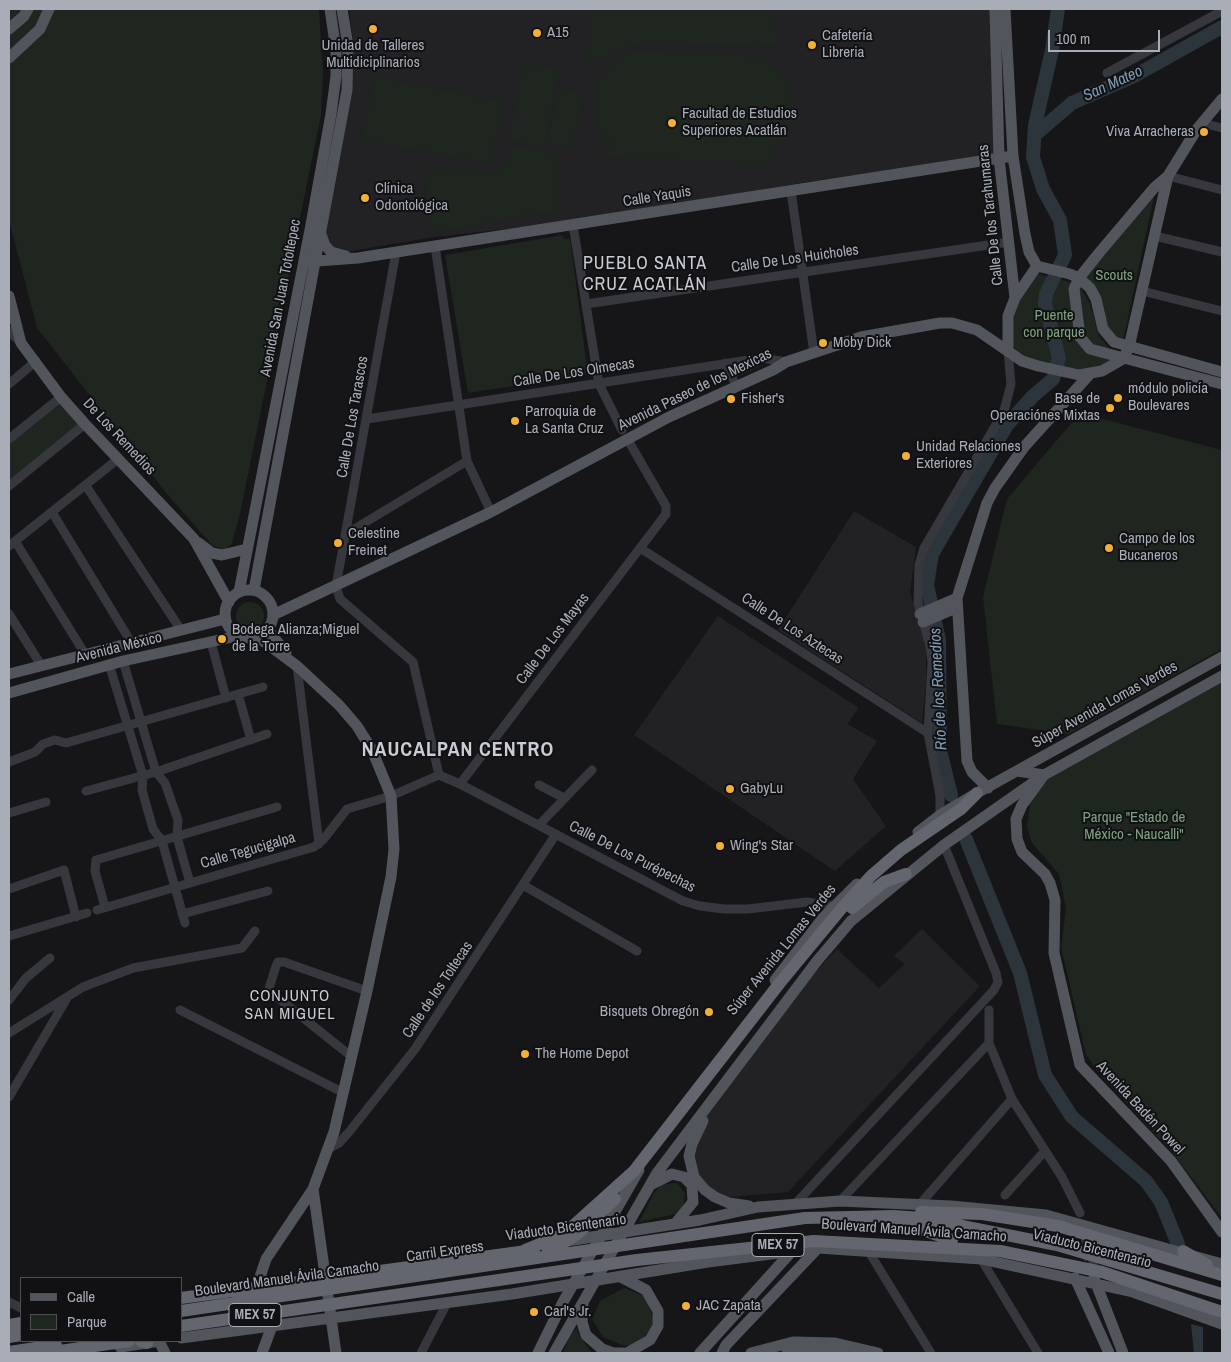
<!DOCTYPE html>
<html>
<head>
<meta charset="utf-8">
<style>
	body { margin:0 }
	#map { position:relative; width:1231px; height:1362px; overflow:hidden; background:#161618; font-family:"Archivo Narrow",sans-serif }
	canvas { display:block }
	.frame { position:absolute; inset:0; border:10px solid #a8adb8; pointer-events:none }
	.legend { position:absolute; left:20px; top:1277px; width:162px; height:65px; box-sizing:border-box; background:#111113; border:1px solid #4d4f55; margin:0; padding:6px 9px; list-style:none; font-size:15px; color:#a8adb8 }
	.legend li { display:flex; align-items:center; gap:10px; height:25px }
	.legend b { width:25px; border:1px solid #4d4f55 }
	.scale { position:absolute; left:1048px; top:30px; width:112px; height:22px; box-sizing:border-box; border:2px solid #a8adb8; border-top:0; padding-left:6px; font-size:15px; line-height:18px; white-space:nowrap; color:#a8adb8; -webkit-text-stroke:4px #111113; paint-order:stroke }
</style>
</head>
<body>
<div id="map">
<canvas width="1231" height="1362"></canvas>
<div class="frame"></div>
<ul class="legend">
<li><b style="height:6px;background:#53555c"></b>Calle</li>
<li><b style="height:14px;background:#1e261f"></b>Parque</li>
</ul>
<div class="scale">100 m</div>
</div>
<script>
const context = document.querySelector('canvas').getContext('2d');
context.lineJoin = 'round';
function paint(path, color) { context.fillStyle = color; context.fill(path, 'evenodd'); }
const poly = rows => new Path2D(rows.map(r => 'M' + r).join(''));
function strokePath(path, color, width, dash) { context.strokeStyle = color; context.lineWidth = width; context.lineCap = dash ? 'butt' : 'round'; context.setLineDash(dash || []); context.stroke(path); }
function write(font, color, halo, rows, align = 'center') {
  context.font = font + ' "Archivo Narrow",sans-serif'; context.lineWidth = 4; context.setLineDash([]); context.textBaseline = 'middle'; context.strokeStyle = halo; context.fillStyle = color; for (const [text, x, y, turn = 0] of rows) {
    context.save(); context.translate(x, y); context.rotate((+turn || 0) * Math.PI / 180); context.textAlign = isNaN(turn) ? turn : align; if (halo) context.strokeText(text, 0, 0); context.fillText(text, 0, 0); context.restore();
  }
}
paint(poly([
	[349,9,995,9,999,158,813,181,574,221,428,238,345,252,334,247,325,233,351,92,354,48],
	[854,511,916,547,910,593,926,643,926,684,922,723,778,630],
	[718,616,859,708,847,724,877,741,853,779,886,826,835,871,634,735],
	[922,929,980,986,788,1192,730,1197,712,1192,699,1177,690,1156,702,1123,782,1007,837,949,879,988,905,964,894,956]
]), '#222225');
paint(poly([
	[9,9,319,9,323,73,321,115,241,509,232,544,224,550,212,545,167,494,37,328,9,220],
	[597,9,771,9,779,46,640,43,607,56,585,61,590,42,589,10],
	[637,51,745,55,762,59,775,67,785,81,791,97,791,118,785,135,775,148,775,164,604,157,605,145,612,145,601,132,593,115,599,80,620,57],
	[524,63,559,70,544,147,508,140],
	[374,77,503,101,491,164,362,140],
	[559,89,584,94,572,148,547,144],
	[512,145,559,155,559,210,431,233,425,168,492,170,504,168],
	[1155,192,1123,341,1112,336,1085,276],
	[563,235,564,239,570,239,588,374,468,393,445,255],
	[1038,274,1070,282,1081,288,1090,304,1099,336,1117,358,1107,365,1077,373,1024,358,1011,346,1009,329,1014,314,1022,296],
	[741,363,761,364,759,367,737,377,734,366],
	[61,401,81,423,9,481,9,443],
	[1080,413,1222,450,1222,649,1068,734,997,724,983,597,1007,499],
	'236 616a14 14 0 1 1 28 0a14 14 0 1 1-28 0Z',
	[1222,676,1222,1218,1172,1152,1103,1078,1086,1055,1061,947,1066,909,1059,874,1032,843,1027,827,1030,803,1044,775],
	[674,1183,677,1183,685,1193,683,1207,676,1214,639,1222,654,1193,661,1185],
	[624,1288,647,1297,653,1321,652,1328,642,1339,632,1345,625,1346,603,1337,592,1319,600,1301],
	[578,1327,577,1332,592,1353,563,1353,569,1337]
]), '#1e261f');
paint(poly([
	[1191,1324,1203,1327,1203,1353,1194,1353]
]), '#2c353c');
strokePath(poly([
	[1036,134,1072,103,1136,75,1222,27],
	[951,795,940,751,939,640,927,585,932,554,1007,425,1033,396,1053,379,1059,358,1045,304,1046,294,1065,255,1060,220,1043,189,1033,157,1035,125,1052,50,1058,9],
	[966,839,1020,973,1045,1075,1072,1117,1146,1181,1161,1202,1178,1244]
]), '#2c353c', 14);
strokePath(poly([
	[1090,1233,1094,1272]
]), '#333438', 9, [9, 4.5]);
strokePath(poly([
	[1086,1233,1091,1272]
]), '#333438', 11, [11, 5.5]);
strokePath(poly([
	[1107,73,1222,11],
	[1202,123,1222,128],
	[1168,176,1222,190],
	[791,191,814,353],
	[573,225,599,384,622,430],
	[1155,236,1222,252],
	[435,246,467,461,491,512],
	[396,252,336,586,340,599,413,662,439,775],
	[1142,291,1222,311],
	[586,304,1009,242],
	[9,331,21,343],
	[726,363,736,386],
	[9,384,36,361],
	[367,419,762,358,786,362],
	[9,439,61,397],
	[9,486,85,424],
	[86,486,181,630],
	[52,512,131,642],
	[346,534,467,461],
	[15,541,85,654],
	[9,546,118,459],
	[640,548,928,733],
	[9,614,41,665],
	[211,642,226,698],
	[123,661,156,772,165,783,178,820,177,837,190,883],
	[109,664,143,776,142,790,153,829,162,841,185,923],
	[297,666,319,844],
	[238,694,251,740],
	[9,762,35,752,43,744,55,740,66,743,263,687],
	[460,784,666,514,666,506,628,440],
	[539,785,564,798],
	[86,791,156,772,267,734],
	[9,813,46,802],
	[940,815,940,796,928,733,932,663,930,646,918,603,919,565,924,548,1004,411,1011,384,1008,350],
	[539,825,592,770],
	[523,885,637,951],
	[9,889,64,870,76,917],
	[105,907,95,871,96,860,277,807],
	[97,910,314,847,323,840,347,809,391,796,439,775,460,784,683,901,700,906,724,909,748,909,807,902,833,906],
	[182,914,268,891],
	[9,936,87,913],
	[9,1000,26,978,50,958],
	[180,1010,344,1093],
	[989,1010,989,1043,1012,1099,1062,1177,1080,1213],
	[9,1033,83,987,133,968,242,948,255,931],
	[352,1057,272,993,269,990,270,985,276,966,278,962,284,962,367,991],
	[9,1097,67,998],
	[328,1149,339,1143,349,1132,415,1049,556,834],
	[1005,1195,1045,1151],
	[840,1201,989,1043],
	[796,1203,994,990,998,982,996,973,944,845],
	[920,1204,1012,1099],
	[869,1252,931,1353],
	[981,1259,1038,1353],
	[9,1302,21,1308],
	[421,1353,447,1303]
]), '#37383d', 9);
strokePath(poly([
	[995,9,999,158,1015,298],
	[1005,9,1013,156,1025,234,1029,252,1037,266],
	[9,29,24,16,28,9],
	[9,58,40,29,49,9],
	[1222,99,1197,129,1168,176,1154,188,1099,253,1079,278,1074,289,1080,337,1090,349,1222,384],
	[320,232,325,245,331,252,346,256],
	[304,262,358,258,1013,156],
	[1037,266,1070,274,1079,278,1090,288,1096,299,1103,329,1114,342,1222,372],
	[9,296,21,343,61,397,85,424,194,539,229,602],
	[1008,350,1008,316,1015,298,1037,266],
	[199,543,212,553,222,555,247,549],
	'225 614a24 24 0 1 1 48 0a24 24 0 1 1-48 0Z',
	[254,590,347,90,348,46,342,9],
	[239,592,310,230,331,114,336,76,336,50,330,9],
	[920,614,957,598],
	[273,615,491,512,669,417,773,370,786,362,861,337,940,323,952,323,977,330,1022,361,1038,366,1079,375,1102,371,1123,359,1129,347,1168,176],
	[923,622,956,608],
	[268,630,286,653],
	[258,637,297,666,339,705,357,726,372,750,391,796,394,849,391,877,367,991,334,1132,313,1189,266,1259,258,1283],
	[9,674,225,619],
	[9,693,123,661,237,636],
	[1017,771,1044,775,1022,805,1016,819,1017,839,1022,852,1045,874,1050,883,1055,900,1054,953,1080,1065,1171,1161,1222,1232],
	[988,788,972,772,967,761,957,598,987,503,995,488,1024,447,1089,375],
	[918,832,940,815,977,793,1222,657],
	[775,980,822,919,857,884],
	[703,1121,692,1144,689,1156,694,1177,705,1190,715,1197,729,1203,749,1206],
	[652,1184,672,1174,684,1177,692,1185,693,1202,675,1224],
	[313,1189,336,1353],
	[567,1241,700,1220,758,1207,840,1201,951,1206,1046,1215,1222,1264],
	[621,1277,646,1290,658,1311,658,1326,650,1340,627,1353],
	[1075,1278,1109,1353],
	[1094,1278,1123,1353],
	[583,1305,582,1322,586,1335,602,1349,613,1353,623,1353],
	[181,1338,512,1294,708,1262,818,1248,981,1259,1133,1292,1222,1324],
	[159,1341,165,1353],
	[120,1347,160,1341],
	[262,1353,272,1326],
	[538,1353,563,1302,639,1170],
	[554,1353,657,1173,817,961,851,921,944,845,1044,775,1222,676],
	[700,1353,793,1250],
	[722,1353,726,1345,818,1248],
	[751,1353,793,1342,835,1343,878,1353],
	[787,1353,833,1351,843,1353]
]), '#53555c', 11);
strokePath(poly([
	[852,908,884,882,906,874],
	[921,1212,982,1214,1058,1226,1222,1275],
	[897,1221,952,1240],
	[525,1250,564,1234,634,1171,779,984,841,909,871,876,901,850,961,809,977,793],
	[1183,1251,1207,1265],
	[547,1253,576,1235,615,1199],
	[181,1298,534,1250],
	[181,1311,805,1218,894,1216,922,1218,1057,1245,1222,1294],
	[9,1325,21,1323],
	[181,1326,637,1260,814,1241,1000,1251,1102,1272,1222,1312],
	[9,1337,21,1335],
	[141,1341,147,1343],
	[9,1352,56,1345],
	[46,1353,129,1341]
]), '#63666e', 12);
for (const [x, y, r, color] of [
	[373,29,5,"#f2b134"],
	[537,33,5,"#f2b134"],
	[812,45,5,"#f2b134"],
	[672,123,5,"#f2b134"],
	[1204,132,5,"#f2b134"],
	[365,198,5,"#f2b134"],
	[823,343,5,"#f2b134"],
	[1118,398,5,"#f2b134"],
	[731,399,5,"#f2b134"],
	[1110,408,5,"#f2b134"],
	[515,421,5,"#f2b134"],
	[906,456,5,"#f2b134"],
	[338,543,5,"#f2b134"],
	[1109,548,5,"#f2b134"],
	[222,639,5,"#f2b134"],
	[730,789,5,"#f2b134"],
	[720,846,5,"#f2b134"],
	[709,1012,5,"#f2b134"],
	[525,1054,5,"#f2b134"],
	[686,1306,5,"#f2b134"],
	[534,1312,5,"#f2b134"]
]) { const dot = new Path2D(); dot.arc(x, y, r, 0, 2 * Math.PI); context.fillStyle = color; context.fill(dot); strokePath(dot, '#111113', 2); }
for (const [x, y, w] of [
	[778,1245,52],
	[255,1315,52]
]) { const box = new Path2D(); box.roundRect(x - w / 2, y - 11.5, w, 23, 4); context.fillStyle = '#111113'; context.fill(box); strokePath(box, '#a8adb8', 1); }
write('bold 14px', '#a8adb8', null, [
	["MEX 57",778,1245],
	["MEX 57",255,1315]
]);
write('15px', '#a8adb8', '#111113', [
	["A15",547,33],
	["Cafetería",822,36],
	["Libreria",822,53],
	["Unidad de Talleres",373,46,"center"],
	["Multidiciplinarios",373,63,"center"],
	["Facultad de Estudios",682,114],
	["Superiores Acatlán",682,131],
	["Viva Arracheras",1194,132,"right"],
	["Clínica",375,189],
	["Odontológica",375,206],
	["Moby Dick",833,343],
	["módulo policía",1128,389],
	["Boulevares",1128,406],
	["Fisher's",741,399],
	["Base de",1100,399,"right"],
	["Operaciónes Mixtas",1100,416,"right"],
	["Parroquia de",525,412],
	["La Santa Cruz",525,429],
	["Unidad Relaciones",916,447],
	["Exteriores",916,464],
	["Celestine",348,534],
	["Freinet",348,551],
	["Campo de los",1119,539],
	["Bucaneros",1119,556],
	["Bodega Alianza;Miguel",232,630],
	["de la Torre",232,647],
	["GabyLu",740,789],
	["Wing's Star",730,846],
	["Bisquets Obregón",699,1012,"right"],
	["The Home Depot",535,1054],
	["JAC Zapata",696,1306],
	["Carl's Jr.",544,1312]
], 'left');
write('15px', '#a8adb8', '#111113', [
	["Calle Yaquis",657,197,-9],
	["Calle De los Tarahumaras",991,215,-96],
	["Calle De Los Huicholes",795,259,-8],
	["Avenida San Juan Totoltepec",281,298,-79],
	["Calle De Los Olmecas",574,373,-9],
	["Avenida Paseo de los Mexicas",695,390,-26],
	["Calle De Los Tarascos",353,417,-80],
	["De Los Remedios",119,437,47],
	["Calle De Los Aztecas",792,629,33],
	["Calle De Los Mayas",553,639,-53],
	["Avenida México",119,648,-14],
	["Súper Avenida Lomas Verdes",1105,705,-29],
	["Calle Tegucigalpa",248,851,-16],
	["Calle De Los Purépechas",632,857,27],
	["Súper Avenida Lomas Verdes",782,950,-51],
	["Calle de los Toltecas",438,990,-56],
	["Avenida Badén Powel",1140,1108,47],
	["Viaducto Bicentenario",566,1228,-8],
	["Boulevard Manuel Ávila Camacho",914,1231,4],
	["Viaducto Bicentenario",1092,1249,14],
	["Carril Express",445,1252,-8],
	["Boulevard Manuel Ávila Camacho",287,1279,-8]
]);
write('15px', '#7fa381', '#111113', [
	["Scouts",1114,276],
	["Puente",1054,316],
	["con parque",1054,333],
	["Parque \"Estado de",1134,818],
	["México - Naucalli\"",1134,835]
]);
write('italic 16px', '#7f9bb3', '#111113', [
	["San Mateo",1113,84,-25],
	["Río de los Remedios",939,689,-93]
]);
context.letterSpacing = '1px';
write('16px', '#c9ccd4', '#111113', [
	["CONJUNTO",290,997],
	["SAN MIGUEL",290,1015]
]);
context.letterSpacing = '0px';
context.letterSpacing = '1px';
write('18px', '#c9ccd4', '#111113', [
	["PUEBLO SANTA",645,264],
	["CRUZ ACATLÁN",645,285]
]);
context.letterSpacing = '0px';
context.letterSpacing = '1px';
write('bold 20px', '#c9ccd4', '#111113', [
	["NAUCALPAN CENTRO",458,751]
]);
context.letterSpacing = '0px';
</script>
</body>
</html>
